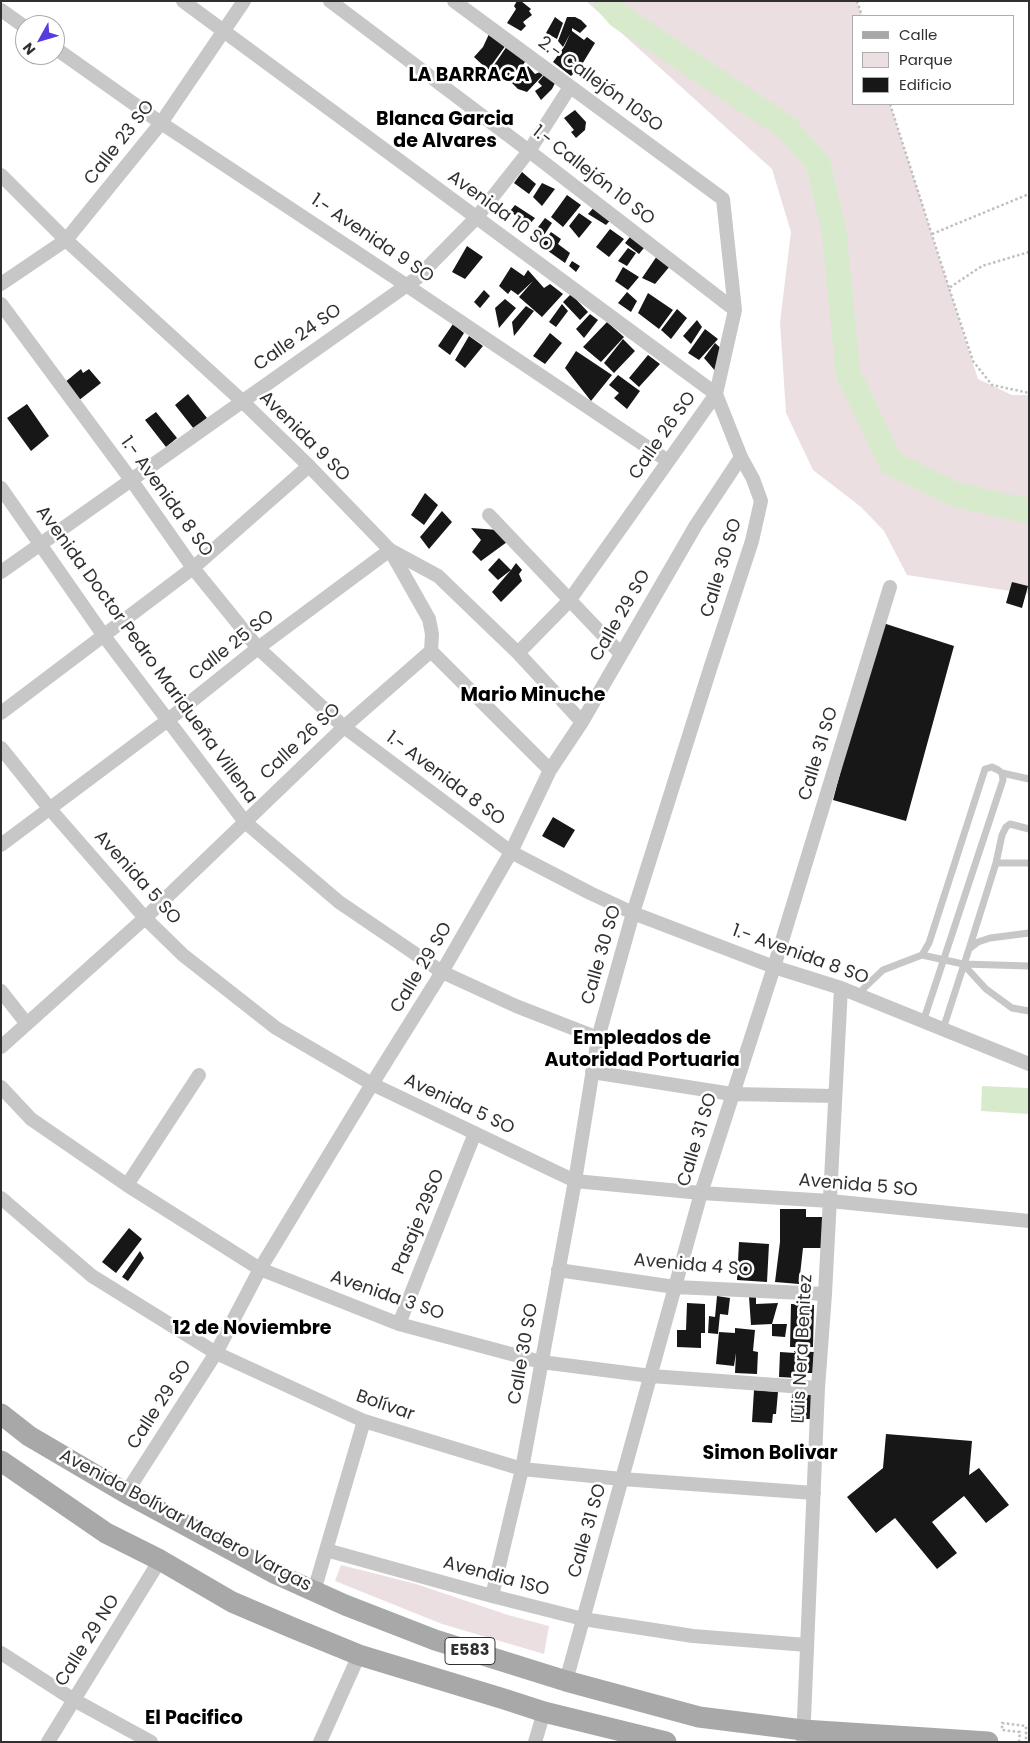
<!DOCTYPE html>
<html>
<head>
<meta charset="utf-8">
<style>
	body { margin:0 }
	#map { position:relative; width:1030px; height:1743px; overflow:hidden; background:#fff; font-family:Poppins,sans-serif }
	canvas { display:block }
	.frame { position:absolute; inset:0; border:2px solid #303030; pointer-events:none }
	.legend { position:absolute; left:852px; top:15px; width:162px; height:90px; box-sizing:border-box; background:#fff; border:1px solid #acacac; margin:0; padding:6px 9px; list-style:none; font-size:15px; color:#303030 }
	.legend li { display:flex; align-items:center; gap:10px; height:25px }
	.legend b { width:25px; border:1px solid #acacac }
	.north { position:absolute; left:15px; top:15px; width:50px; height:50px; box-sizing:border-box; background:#fff; border:1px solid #acacac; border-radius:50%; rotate:231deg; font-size:14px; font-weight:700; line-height:20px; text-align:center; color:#303030 }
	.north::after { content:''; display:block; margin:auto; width:18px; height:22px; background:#593adf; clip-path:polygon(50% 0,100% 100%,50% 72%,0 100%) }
</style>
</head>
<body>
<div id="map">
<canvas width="1030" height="1743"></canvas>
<div class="frame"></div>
<ul class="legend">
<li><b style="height:6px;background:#a8a8a8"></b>Calle</li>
<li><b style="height:14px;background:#ecdfe2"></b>Parque</li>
<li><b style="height:14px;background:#171717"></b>Edificio</li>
</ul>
<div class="north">N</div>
</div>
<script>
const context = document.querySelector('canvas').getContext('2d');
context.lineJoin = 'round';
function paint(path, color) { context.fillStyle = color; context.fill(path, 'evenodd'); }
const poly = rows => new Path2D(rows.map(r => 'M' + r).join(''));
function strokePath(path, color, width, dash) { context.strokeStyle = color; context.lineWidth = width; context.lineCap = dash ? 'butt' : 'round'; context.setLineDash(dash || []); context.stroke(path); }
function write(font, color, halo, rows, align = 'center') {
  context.font = font + ' Poppins,sans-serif'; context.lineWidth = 5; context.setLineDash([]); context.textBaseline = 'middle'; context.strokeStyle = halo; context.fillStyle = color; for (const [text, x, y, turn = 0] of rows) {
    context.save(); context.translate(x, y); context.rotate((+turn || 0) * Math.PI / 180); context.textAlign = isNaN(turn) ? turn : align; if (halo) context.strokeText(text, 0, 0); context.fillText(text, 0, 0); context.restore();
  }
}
paint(poly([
	[586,1,857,1,862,16,854,16,854,104,890,104,978,379,1012,395,1029,395,1029,594,907,575,884,531,861,507,813,470,786,413,780,322,791,232,772,169],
	[341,1565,416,1584,508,1615,549,1626,544,1654,442,1624,335,1581]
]), '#ecdfe2');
paint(poly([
	[982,1086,1029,1088,1029,1114,981,1111]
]), '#d7ebcc');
strokePath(poly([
	[606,1,619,16,786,127,818,163,834,231,848,373,891,463,956,495,1029,511]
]), '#d7ebcc', 25);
paint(poly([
	[517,1,521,1,531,9,529,11,532,15,523,22,526,26,521,31,507,23,516,9,514,6],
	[555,17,563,23,557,39,546,33],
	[567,17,575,17,581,20,587,26,580,33,572,28,572,31,584,40,587,37,595,43,581,66,571,76,553,62,564,47,570,34,563,47,558,41],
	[489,34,506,45,488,70,474,57,483,47],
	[507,46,527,59,512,81,500,73,496,80,488,74],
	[528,66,535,74,540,72,543,75,527,92,518,89,512,83,522,76,521,74],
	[544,75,555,83,552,89,541,100,535,91,542,86,538,82],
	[575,110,586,122,585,130,576,138,571,132,574,130,564,118],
	[522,172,536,184,529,194,514,183],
	[542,183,555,189,542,206,533,197],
	[567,195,581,205,563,227,551,217],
	[515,205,535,218,528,226,510,211],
	[596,205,614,216,606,225,588,214],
	[579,213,592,222,579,238,569,226],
	[545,218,552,223,540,241,532,235],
	[610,229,624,239,609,257,596,247],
	[551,232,561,239,558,244,570,253,565,263,541,246],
	[634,232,648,243,639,254,625,243],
	[467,246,483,257,465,279,452,272],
	[628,248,636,253,627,266,618,261],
	[657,256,670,266,655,284,642,278],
	[572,261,580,266,576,272,569,266],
	[511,267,524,276,528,270,544,288,550,284,563,294,542,317,519,297,533,281,518,295,511,290,508,294,499,286],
	[623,267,639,277,628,290,615,281],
	[484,290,490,296,480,308,474,302],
	[627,292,637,301,631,312,618,303],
	[648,293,673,310,659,329,638,313],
	[571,294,588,312,580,320,563,302],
	[505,299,516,308,499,328,495,308],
	[562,304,568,311,556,327,549,322],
	[526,306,534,311,514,336,512,322],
	[677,309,687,318,671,339,661,330],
	[590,314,598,320,584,338,576,329],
	[697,320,702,327,691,344,683,336],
	[607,322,624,337,601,362,583,347],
	[453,324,464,333,450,355,438,346],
	[705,329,718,339,699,360,688,353],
	[550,333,562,343,545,364,533,356],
	[469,336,483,346,465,368,455,360],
	[623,339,635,351,614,373,604,363],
	[715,343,725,352,717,373,704,358],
	[576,351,612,375,591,401,565,368],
	[648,355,660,364,639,387,629,378],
	[81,369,83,373,89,369,101,383,78,401,64,383],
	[618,375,640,391,627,409,614,398,619,393,609,385],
	[188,394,207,418,194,429,175,405],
	[27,404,49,436,31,451,7,418],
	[156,412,177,438,166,447,145,420],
	[425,493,438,505,424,525,411,515],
	[442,511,452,522,429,549,420,537],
	[471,528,498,530,507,542,481,561,472,552,481,540],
	[499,558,511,570,516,563,522,570,519,574,522,581,501,602,492,592,511,570,498,580,488,570],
	[1012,582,1028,586,1022,608,1006,603],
	[880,622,954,646,906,821,833,800],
	[553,817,575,830,564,848,542,836],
	[780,1209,806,1209,806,1217,822,1217,822,1248,803,1248,799,1284,775,1282,780,1242],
	[129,1228,142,1239,116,1273,102,1262],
	[739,1242,769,1244,767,1282,737,1280],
	[140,1251,144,1258,128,1281,122,1277],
	[717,1296,730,1298,728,1315,720,1314,718,1334,708,1333,709,1316,715,1317],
	[756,1296,756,1304,778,1303,772,1324,751,1325,749,1297],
	[687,1303,705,1304,705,1333,701,1333,701,1348,677,1347,677,1330,686,1330],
	[791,1304,814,1305,813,1347,790,1347],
	[772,1324,787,1324,785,1337,772,1336],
	[735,1328,755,1330,753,1351,758,1352,757,1374,735,1373,736,1353,734,1366,716,1364,719,1332,735,1333],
	[794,1351,814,1352,813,1373,798,1373,798,1378,779,1377,780,1352,795,1353],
	[754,1390,778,1392,776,1414,773,1414,772,1423,752,1422],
	[792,1394,813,1395,812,1419,791,1419],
	[886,1434,972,1441,969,1475,979,1468,1009,1505,986,1523,964,1496,932,1522,957,1553,937,1569,895,1518,876,1533,847,1497,883,1468]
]), '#171717');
strokePath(poly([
	[857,1,862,16],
	[890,104,949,288],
	[932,234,1029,194],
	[1029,252,982,266,949,288,973,361,992,385,1029,393],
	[1019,1742,1020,1732,1002,1730,1002,1723,1026,1726,1026,1742]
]), '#c0c0c0', 2.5, [2.5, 2.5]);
strokePath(poly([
	[1002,773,1029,779],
	[996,863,1029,863],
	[969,949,996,863,1002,835,1006,827,1010,824,1029,829],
	[922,955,963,964,1029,966],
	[963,964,986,989,1012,1008,1029,1011],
	[859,995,864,988,883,970,922,955,929,943,985,769,992,767,998,770,1002,773,1003,780,923,1022],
	[943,1029,969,949,978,942,990,938,1029,933]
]), '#c7c7c7', 7);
strokePath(poly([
	[183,1,716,394,741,457,753,479,761,501,752,541,710,669,633,913,598,1038,575,1181,522,1469,492,1596],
	[330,1,529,151,735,310],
	[454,1,723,199,735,310,716,394,569,601,518,653],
	[1,10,25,27],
	[55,48,161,123,406,285,668,461],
	[1,175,66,240,242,401,309,466,390,550,438,576,518,653,582,722],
	[1,284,66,240,161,123,244,1],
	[1,304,132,481,193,568,258,648,344,727,511,852,590,893,633,913,774,967,841,988,1029,1064],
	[1,488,104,636,245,822,339,902,442,972,516,1006,598,1038],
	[489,515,621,654],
	[1,572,417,278,476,218,529,151,570,87],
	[1,713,193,568,309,466],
	[1,748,50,809,145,918,183,955,276,1028,372,1084,575,1181,701,1193,830,1201,1029,1221],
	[1,845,168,720,258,648,390,550,429,619,432,634,431,651,550,770],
	[1,991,27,1024],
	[1,1047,145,918,344,727,431,651],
	[592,1072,732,1094,835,1096],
	[1,1087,31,1119,127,1185,260,1269,399,1324,541,1362,651,1376,818,1388],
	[127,1185,199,1075],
	[1,1198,92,1276,216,1353,364,1421,522,1469,622,1479,814,1493],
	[558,1270,675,1287,825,1294],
	[399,1324,475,1133],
	[126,1493,216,1353,260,1269,372,1084,442,972,511,852,550,770,582,722,696,525,741,457],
	[326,1550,492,1596,583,1619,693,1636,807,1645],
	[314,1591,364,1421],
	[1,1653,74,1700,151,1742],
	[566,1681,701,1193,774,967,890,587],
	[48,1742,160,1560],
	[320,1742,359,1655],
	[535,1742,544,1712],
	[803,1742,818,1388,825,1294,841,988]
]), '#c7c7c7', 14);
strokePath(poly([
	[1,1414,29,1436,126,1493,276,1574,345,1605,435,1640,566,1681,699,1717,803,1730,988,1742],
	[1,1461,106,1533,160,1560,232,1602,293,1628,359,1655,504,1699,544,1712,666,1742]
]), '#a8a8a8', 21);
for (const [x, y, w] of [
	[470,1651,50]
]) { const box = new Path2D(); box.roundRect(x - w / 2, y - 13.5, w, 27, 4); context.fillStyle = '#fff'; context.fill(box); strokePath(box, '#303030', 1); }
write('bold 16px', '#303030', null, [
	["E583",470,1651]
]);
write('18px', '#303030', '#fff', [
	["2.- Callejón 10SO",600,85,36],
	["Calle 23 SO",120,143,-52],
	["1.- Callejón 10 SO",593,176,38],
	["Avenida 10 SO",500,212,36],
	["1.- Avenida 9 SO",372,239,34],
	["Calle 24 SO",298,338,-35],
	["Calle 26 SO",663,436,-55],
	["Avenida 9 SO",304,437,45],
	["1.- Avenida 8 SO",166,497,54],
	["Calle 30 SO",722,568,-73],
	["Calle 29 SO",621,616,-60],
	["Calle 25 SO",232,646,-38],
	["Avenida Doctor Pedro Maridueña Villena",146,655,54],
	["Calle 26 SO",301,742,-43],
	["Calle 31 SO",819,754,-73],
	["1.- Avenida 8 SO",445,779,37],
	["Avenida 5 SO",137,878,48],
	["Calle 30 SO",602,955,-74],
	["1.- Avenida 8 SO",800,955,20],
	["Calle 29 SO",422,968,-59],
	["Avenida 5 SO",459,1105,25],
	["Calle 31 SO",698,1140,-73],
	["Avenida 5 SO",858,1186,5],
	["Pasaje 29SO",419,1222,-68],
	["Avenida 4 SO",693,1266,5],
	["Avenida 3 SO",387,1296,19],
	["Luis Nera Benitez",803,1349,-87],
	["Calle 30 SO",524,1354,-80],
	["Calle 29 SO",160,1405,-57],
	["Bolívar",385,1406,19],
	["Avenida Bolívar Madero Vargas",185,1521,28],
	["Calle 31 SO",588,1531,-74],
	["Avendia 1SO",496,1577,15],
	["Calle 29 NO",88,1641,-58]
]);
write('bold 19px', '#000', '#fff', [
	["LA BARRACA",469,76],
	["Blanca Garcia",445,120],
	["de Alvares",445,142],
	["Mario Minuche",533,696],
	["Empleados de",642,1039],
	["Autoridad Portuaria",642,1061],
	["12 de Noviembre",252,1329],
	["Simon Bolivar",770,1454],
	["El Pacifico",194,1719]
]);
</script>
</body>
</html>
